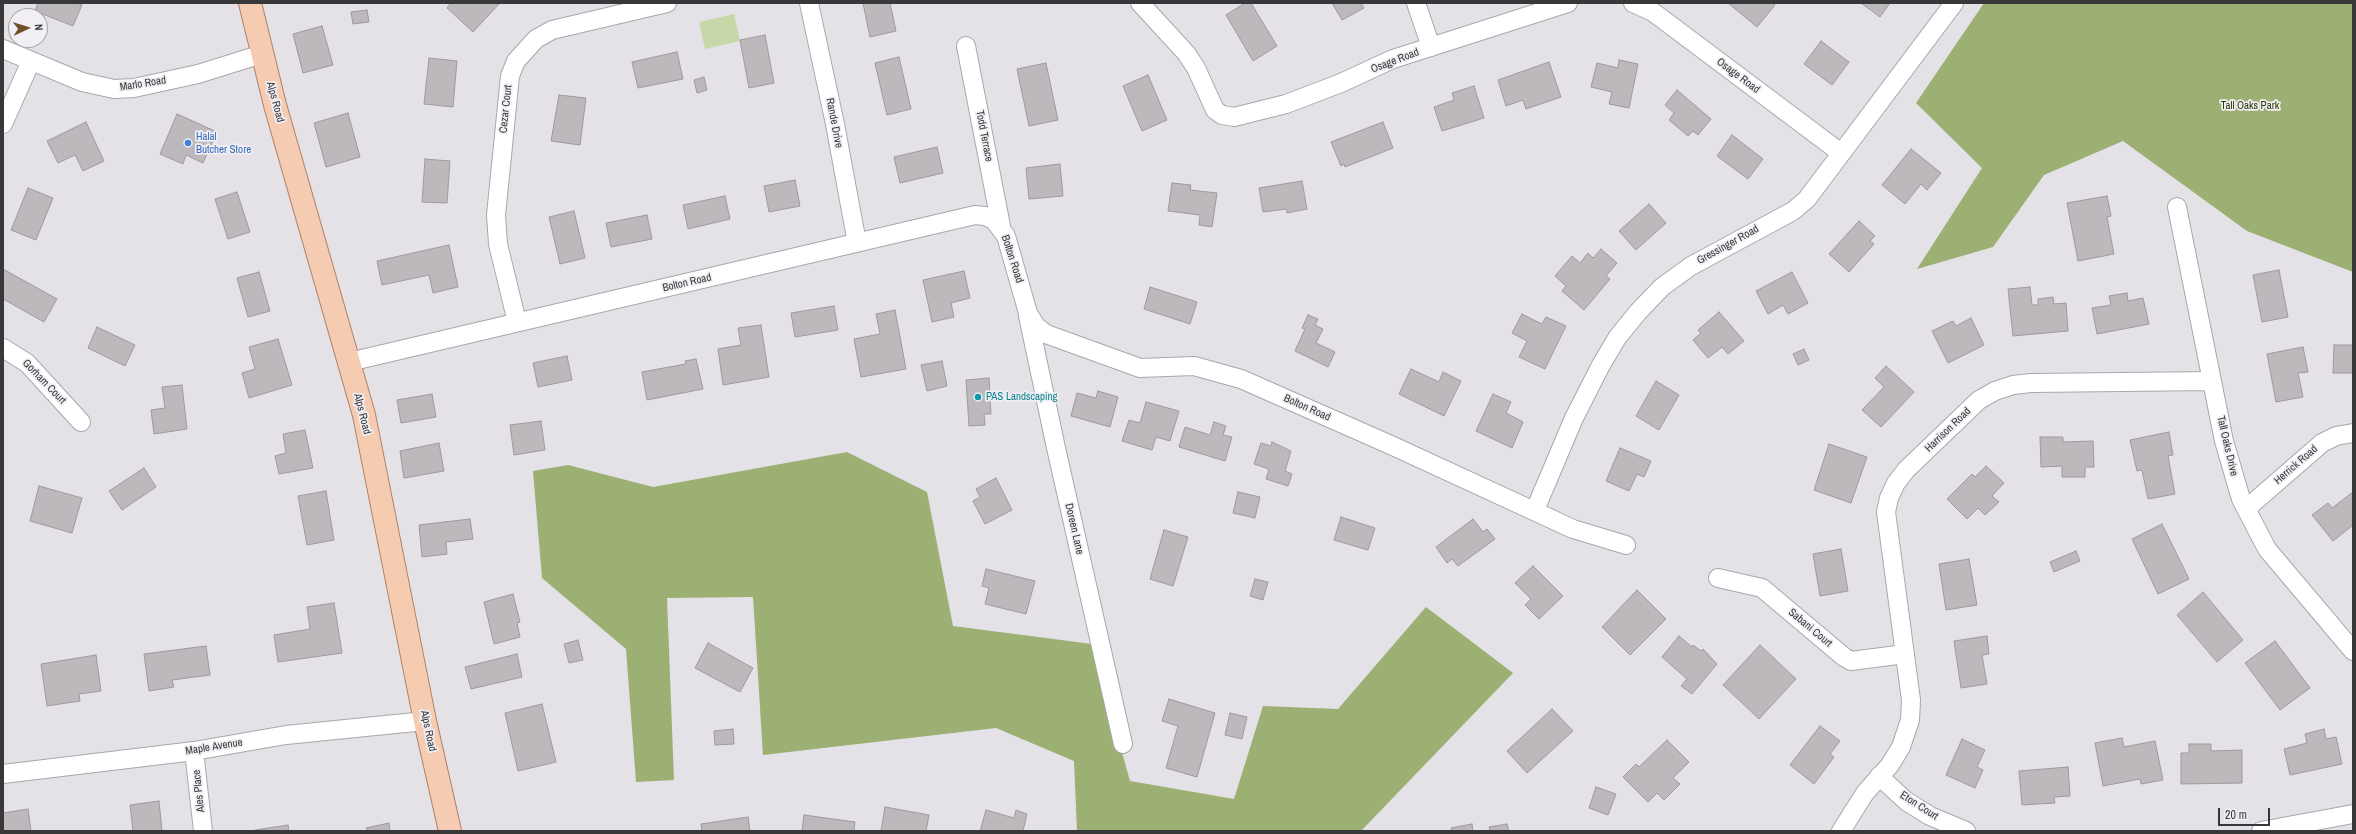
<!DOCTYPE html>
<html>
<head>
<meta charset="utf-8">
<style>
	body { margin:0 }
	#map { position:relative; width:2356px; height:834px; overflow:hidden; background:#e4e1e7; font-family:"Archivo Narrow",sans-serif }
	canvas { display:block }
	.frame { position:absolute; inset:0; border:4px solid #383739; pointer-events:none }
	.north { position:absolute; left:8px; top:8px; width:40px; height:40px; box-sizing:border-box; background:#f1eff4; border:1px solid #a7a5a9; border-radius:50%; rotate:86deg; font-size:11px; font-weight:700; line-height:16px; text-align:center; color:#383739 }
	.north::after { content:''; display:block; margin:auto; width:14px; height:18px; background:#6f5126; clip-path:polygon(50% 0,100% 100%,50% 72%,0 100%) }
	.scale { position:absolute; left:2218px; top:808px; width:52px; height:18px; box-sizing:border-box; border:2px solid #383739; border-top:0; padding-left:5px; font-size:12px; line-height:14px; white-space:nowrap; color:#383739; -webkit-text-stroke:3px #f1eff4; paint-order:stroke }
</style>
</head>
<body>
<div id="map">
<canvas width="2356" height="834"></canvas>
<div class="frame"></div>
<div class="north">N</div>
<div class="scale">20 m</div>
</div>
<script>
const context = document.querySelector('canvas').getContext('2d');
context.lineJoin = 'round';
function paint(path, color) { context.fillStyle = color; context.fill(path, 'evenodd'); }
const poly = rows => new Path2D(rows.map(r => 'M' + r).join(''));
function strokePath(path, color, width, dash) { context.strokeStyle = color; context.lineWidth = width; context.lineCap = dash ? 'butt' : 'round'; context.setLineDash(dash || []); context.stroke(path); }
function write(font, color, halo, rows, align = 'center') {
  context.font = font + ' "Archivo Narrow",sans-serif'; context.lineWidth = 3.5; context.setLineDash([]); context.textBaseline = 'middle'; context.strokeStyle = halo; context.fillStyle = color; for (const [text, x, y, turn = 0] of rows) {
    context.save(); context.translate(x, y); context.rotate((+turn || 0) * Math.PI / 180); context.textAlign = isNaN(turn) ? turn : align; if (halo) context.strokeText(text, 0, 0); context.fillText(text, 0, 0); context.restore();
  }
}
paint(poly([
	[734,14,740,41,705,49,699,22]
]), '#c6d7a8');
paint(poly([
	[1984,3,2353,3,2353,272,2247,231,2123,141,2044,175,1993,247,1917,269,1982,168,1916,103],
	[847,452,927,492,953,626,1092,644,1130,781,1234,799,1263,706,1338,709,1426,607,1513,673,1361,831,1077,831,1074,761,996,728,763,755,753,597,667,598,674,780,636,782,626,649,542,578,533,471,568,465,653,487]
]), '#9bb072');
const building = poly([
	[38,3,76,3,82,5,73,26,35,11,38,3],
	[451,3,500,3,473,32,447,8,451,3],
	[863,3,890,3,896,31,870,37,863,3],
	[1245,3,1251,3,1277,46,1253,61,1226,15,1245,3],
	[1332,3,1361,3,1364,8,1342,20,1332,3],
	[1728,3,1772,3,1775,5,1757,27,1728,3],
	[1861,3,1890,3,1880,17,1861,3],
	[367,10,369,22,353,24,351,12,367,10],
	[322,26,333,65,303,73,293,34,322,26],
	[765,35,774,83,749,88,740,40,765,35],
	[1821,41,1849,62,1832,85,1804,64,1821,41],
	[677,52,683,79,638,88,632,62,677,52],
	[899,57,911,109,887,115,875,63,899,57],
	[429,58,457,61,453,107,424,104,429,58],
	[1619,60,1638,64,1629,108,1609,104,1612,92,1591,87,1597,63,1618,68,1619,60],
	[1549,62,1561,97,1526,109,1523,100,1506,106,1498,80,1549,62],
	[1046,63,1058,120,1029,126,1017,69,1046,63],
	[1148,75,1167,120,1142,131,1123,86,1148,75],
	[704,77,707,90,697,93,694,80,704,77],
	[1474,86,1484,118,1442,131,1434,107,1454,100,1452,93,1474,86],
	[1677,90,1711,119,1698,135,1693,131,1688,136,1669,120,1674,113,1665,105,1677,90],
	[559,95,586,98,580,145,551,141,559,95],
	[348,113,360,157,326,167,314,123,348,113],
	[177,114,217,132,203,163,186,155,183,164,160,154,177,114],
	[86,122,104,161,83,171,75,155,58,163,47,141,86,122],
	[1383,122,1393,148,1345,167,1344,164,1341,166,1331,142,1383,122],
	[1732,135,1763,159,1748,179,1717,156,1732,135],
	[937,147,943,173,900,183,894,157,937,147],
	[1911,149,1941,173,1927,190,1921,184,1905,204,1882,185,1911,149],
	[425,159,450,161,447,203,422,202,425,159],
	[1060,164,1063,196,1029,199,1026,168,1060,164],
	[795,180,800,206,769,212,764,186,795,180],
	[1302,181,1307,209,1287,213,1286,209,1263,212,1259,188,1302,181],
	[1172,183,1191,185,1190,190,1217,193,1212,227,1199,225,1200,215,1168,211,1172,183],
	[28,188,53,198,36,240,11,230,28,188],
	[237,192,250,232,228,239,215,199,237,192],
	[725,196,730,219,688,229,683,205,725,196],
	[2107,196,2111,216,2107,217,2114,254,2078,261,2067,203,2107,196],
	[1649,204,1666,223,1636,250,1619,231,1649,204],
	[574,211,585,258,560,264,549,217,574,211],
	[647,215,652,239,611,247,606,223,647,215],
	[1859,221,1875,236,1870,241,1874,244,1849,272,1829,254,1859,221],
	[449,245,458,287,433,293,429,275,382,285,377,261,449,245],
	[1601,249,1617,263,1606,276,1610,279,1584,310,1562,291,1566,286,1555,276,1572,256,1580,263,1588,253,1593,258,1601,249],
	[3,269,57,299,44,322,3,299,3,269],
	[2279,270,2288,317,2262,322,2253,275,2279,270],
	[964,271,970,298,951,303,954,317,932,322,923,280,964,271],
	[259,272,270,311,248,317,237,278,259,272],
	[1792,272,1808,303,1788,314,1783,305,1768,314,1756,291,1792,272],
	[1150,287,1197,302,1190,324,1144,309,1150,287],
	[2030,287,2032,305,2038,305,2038,299,2053,297,2054,304,2066,303,2068,331,2013,336,2008,289,2030,287],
	[2127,293,2128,301,2143,298,2149,324,2097,334,2092,308,2111,305,2109,296,2127,293],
	[834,306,838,330,795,337,791,313,834,306],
	[895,310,906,369,861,377,854,339,880,334,876,314,895,310],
	[1719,312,1744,341,1728,354,1722,347,1708,358,1693,340,1701,333,1698,330,1719,312],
	[1522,314,1542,324,1546,317,1566,326,1545,369,1519,357,1527,341,1512,333,1522,314],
	[1308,315,1318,319,1315,325,1323,329,1316,343,1335,352,1328,367,1295,351,1305,329,1302,328,1308,315],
	[1971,318,1984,345,1948,363,1932,331,1953,321,1956,326,1971,318],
	[761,325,769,377,723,385,718,349,741,345,738,328,761,325],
	[97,327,135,345,125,366,88,348,97,327],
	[278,339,292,385,249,398,242,373,255,369,249,347,278,339],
	[2334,345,2353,345,2353,373,2333,373,2334,345],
	[2303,347,2308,372,2298,373,2303,397,2276,402,2267,354,2303,347],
	[1804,349,1809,360,1798,365,1793,354,1804,349],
	[567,356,572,380,538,387,533,363,567,356],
	[696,359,703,389,647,400,642,372,686,364,685,361,696,359],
	[942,361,947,386,927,391,921,365,942,361],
	[1886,366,1914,392,1881,427,1862,410,1884,387,1875,378,1886,366],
	[1411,369,1439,382,1443,372,1461,381,1444,416,1399,394,1411,369],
	[989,378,991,414,984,414,985,425,969,426,966,380,989,378],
	[1656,381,1679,395,1659,430,1636,416,1656,381],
	[182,385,187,429,154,434,151,410,165,408,162,387,182,385],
	[1098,391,1118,397,1110,427,1071,416,1077,393,1096,398,1098,391],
	[432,394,436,417,401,423,397,400,432,394],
	[1493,394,1511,402,1506,413,1523,422,1512,448,1476,431,1493,394],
	[1146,402,1179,411,1170,441,1156,437,1152,450,1122,441,1129,420,1140,423,1146,402],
	[541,421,545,450,514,455,510,425,541,421],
	[1214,422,1226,426,1223,435,1232,437,1225,461,1179,447,1185,427,1210,435,1214,422],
	[305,430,313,468,279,474,275,456,286,453,283,434,305,430],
	[2169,432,2173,455,2168,456,2175,494,2148,499,2142,470,2137,471,2130,440,2169,432],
	[2040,437,2063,437,2063,442,2093,441,2094,467,2085,467,2085,477,2062,477,2062,466,2041,467,2040,437],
	[1272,442,1291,451,1285,471,1292,474,1288,486,1266,479,1269,469,1254,464,1261,443,1271,446,1272,442],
	[439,443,444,471,404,478,400,451,439,443],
	[1829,444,1867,457,1851,503,1814,490,1829,444],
	[1620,448,1651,461,1644,477,1637,474,1629,491,1606,481,1620,448],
	[1986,466,2004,483,1992,496,1999,502,1985,515,1978,508,1967,519,1947,499,1972,474,1975,477,1986,466],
	[144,468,156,487,122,510,109,491,144,468],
	[996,478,1012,510,985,524,973,501,980,497,976,489,996,478],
	[39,486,82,498,72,533,30,521,39,486],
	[326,491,334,540,307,545,298,496,326,491],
	[1238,492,1260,497,1255,518,1233,513,1238,492],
	[2353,492,2353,525,2333,541,2312,515,2328,503,2332,508,2353,492],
	[1341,517,1375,528,1368,550,1334,540,1341,517],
	[470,519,473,539,446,542,447,554,422,557,419,525,470,519],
	[1473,519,1483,532,1487,529,1495,539,1458,566,1452,559,1447,563,1436,547,1473,519],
	[2162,524,2189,579,2158,594,2132,539,2162,524],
	[1164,530,1188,537,1173,586,1150,579,1164,530],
	[1841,549,1848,591,1820,596,1813,554,1841,549],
	[2076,551,2080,561,2054,572,2050,562,2076,551],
	[1969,559,1977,605,1946,610,1939,564,1969,559],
	[1533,566,1563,596,1539,619,1525,605,1531,599,1515,583,1533,566],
	[986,569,1035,581,1026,614,985,604,989,588,982,586,986,569],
	[1255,579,1268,582,1263,600,1250,596,1255,579],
	[1637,590,1666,619,1630,655,1602,627,1637,590],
	[2203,592,2243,640,2217,662,2177,615,2203,592],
	[513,594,520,622,517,623,520,637,494,644,484,602,513,594],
	[334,603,342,653,278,662,274,635,310,629,307,607,334,603],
	[1679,636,1692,647,1693,645,1701,651,1703,649,1717,664,1692,694,1681,686,1687,679,1662,657,1679,636],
	[1987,636,1989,654,1982,655,1987,684,1961,688,1954,641,1987,636],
	[578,640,583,660,569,663,564,644,578,640],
	[2275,641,2310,688,2280,710,2245,663,2275,641],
	[708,643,753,668,740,692,695,668,708,643],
	[1760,645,1796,679,1759,719,1723,685,1760,645],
	[206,646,210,675,172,680,174,687,149,691,144,654,206,646],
	[517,654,522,677,471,689,465,667,517,654],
	[96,655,101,691,79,694,80,701,47,706,41,664,96,655],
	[1169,699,1215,713,1197,777,1166,768,1178,726,1162,721,1169,699],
	[542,704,556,762,518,771,505,713,542,704],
	[1552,709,1573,731,1527,773,1507,751,1552,709],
	[1230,713,1247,717,1242,739,1225,735,1230,713],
	[1820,726,1840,741,1830,754,1834,757,1814,784,1790,765,1820,726],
	[733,729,734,744,715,745,714,731,733,729],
	[2324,729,2326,739,2336,737,2342,764,2290,775,2284,749,2307,743,2305,734,2324,729],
	[2122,738,2124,747,2155,741,2163,780,2141,784,2140,779,2103,786,2095,743,2122,738],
	[1962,739,1985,750,1977,767,1983,770,1975,788,1946,775,1962,739],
	[1667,740,1689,762,1673,778,1680,784,1664,800,1657,793,1648,802,1623,777,1636,764,1639,767,1667,740],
	[2189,744,2211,744,2211,751,2242,750,2242,783,2181,784,2181,753,2189,753,2189,744],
	[2068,767,2070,796,2054,797,2055,803,2022,805,2019,771,2068,767],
	[1596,787,1616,794,1608,815,1589,808,1596,787],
	[159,801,162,831,133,831,130,805,159,801],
	[885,807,929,815,926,831,881,831,885,807],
	[28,809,31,831,3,831,3,813,28,809],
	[986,810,1014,818,1016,810,1027,814,1023,831,980,831,986,810],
	[804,815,855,822,854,831,802,831,804,815],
	[748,817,750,831,702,831,701,824,748,817],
	[389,823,390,831,367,831,366,828,389,823],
	[1472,824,1473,831,1452,831,1451,828,1472,824],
	[1507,824,1509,831,1490,831,1489,827,1507,824],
	[288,825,289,831,255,831,255,830,288,825]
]);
paint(building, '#bcb8bc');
strokePath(building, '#9d999e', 1);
const minor = poly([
	[809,3,835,124,857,243],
	[1140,3,1186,53,1196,68,1215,110,1222,115,1234,117,1286,104,1341,83,1393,59,1568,3],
	[1416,3,1431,47],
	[1633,3,1653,12,1841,153],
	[966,46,1001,226],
	[3,49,82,82,114,89,134,88,198,74,262,54],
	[3,124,31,61],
	[2177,207,2224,441,2241,499,2267,549,2353,651],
	[1028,316,1056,448,1123,744],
	[517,322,498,244,496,215,510,76,516,61,536,39,552,30,667,3],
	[3,348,27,363,81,422],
	[349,362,975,215,985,216,994,220,1006,236,1028,313,1036,326,1046,334,1140,368,1194,366,1241,379,1393,446,1573,529,1626,545],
	[2246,509,2322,443,2336,436,2353,433],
	[1535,510,1574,418,1601,365,1617,338,1638,312,1662,287,1691,266,1793,211,1807,199,1954,3],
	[1718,578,1762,588,1844,657,1851,661,1905,654],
	[194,751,203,831],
	[3,774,194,751,286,735,425,721],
	[1879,776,1906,801,1930,816,1966,831],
	[1841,831,1865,793,1890,765,1901,747,1910,720,1911,700,1886,512,1889,498,1896,483,1906,470,1979,400,1995,391,2013,385,2031,383,2212,381],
	[2261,831,2353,814]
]);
const major = poly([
	[250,3,275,105,364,415,425,721,450,831]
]);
strokePath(minor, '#a9a7ac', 20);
strokePath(major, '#af8065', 24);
strokePath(minor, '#fff', 18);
strokePath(major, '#f5cbb1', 22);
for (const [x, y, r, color] of [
	[188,143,4,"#3f7fe0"],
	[978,397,4,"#0f9aa8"]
]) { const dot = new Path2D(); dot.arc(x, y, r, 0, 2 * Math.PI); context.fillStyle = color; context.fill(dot); strokePath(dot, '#f1eff4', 1.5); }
write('11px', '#383739', '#f1eff4', [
	["Osage Road",1395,61,-21],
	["Osage Road",1738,76,37],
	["Marlo Road",143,84,-9],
	["Alps Road",275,102,75],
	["Cezar Court",506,109,-84],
	["Rande Drive",834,123,79],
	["Todd Terrace",984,136,79],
	["Gressinger Road",1728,245,-29],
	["Bolton Road",1012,259,72],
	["Bolton Road",687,283,-13],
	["Gorham Court",44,382,46],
	["Bolton Road",1307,408,24],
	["Alps Road",362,414,76],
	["Harrison Road",1948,430,-44],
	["Tall Oaks Drive",2227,446,77],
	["Herrick Road",2296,465,-41],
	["Doreen Lane",1074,529,77],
	["Sabani Court",1810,628,40],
	["Alps Road",428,731,78],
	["Maple Avenue",214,747,-9],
	["Ales Place",199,791,-96],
	["Eton Court",1919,806,33]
]);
write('11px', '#2a3707', '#f1eff4', [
	["Tall Oaks Park",2250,106]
]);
write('11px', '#366cbe', '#f1eff4', [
	["Halal",196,137],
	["Butcher Store",196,150]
], 'left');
write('11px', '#0d838f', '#f1eff4', [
	["PAS Landscaping",986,397]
], 'left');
</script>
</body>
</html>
